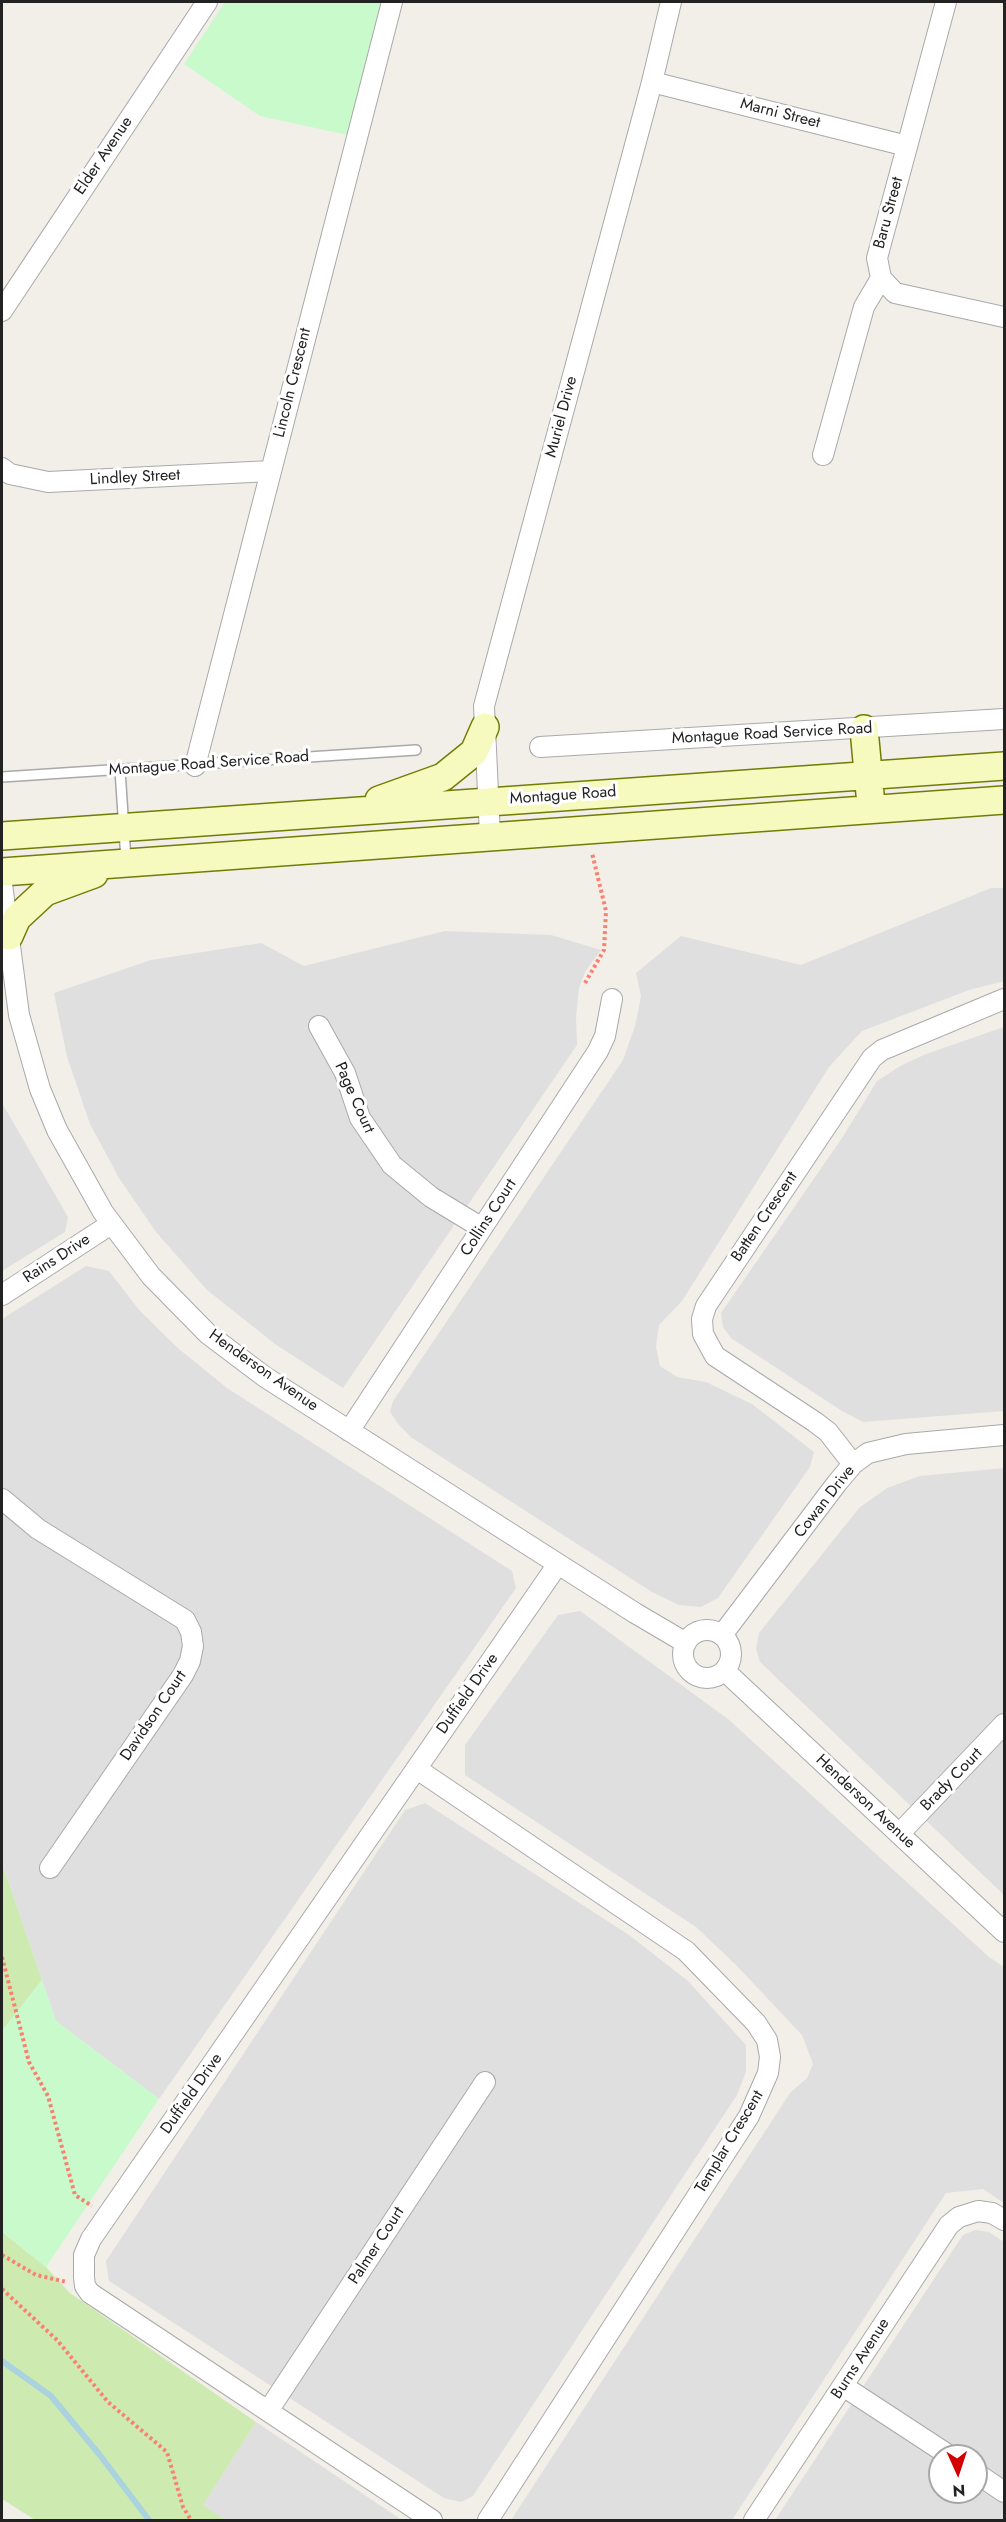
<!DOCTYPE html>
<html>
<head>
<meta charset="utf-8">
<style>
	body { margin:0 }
	#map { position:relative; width:1006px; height:2522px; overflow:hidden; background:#f2efe9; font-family:Jost,sans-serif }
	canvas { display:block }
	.frame { position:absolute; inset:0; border:3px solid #222; pointer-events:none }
	.north { position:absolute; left:928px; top:2444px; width:60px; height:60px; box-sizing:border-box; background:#fff; border:2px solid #a7a7a7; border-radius:50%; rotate:177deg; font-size:16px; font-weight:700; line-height:24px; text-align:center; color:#222 }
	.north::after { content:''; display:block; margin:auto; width:21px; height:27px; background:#d40000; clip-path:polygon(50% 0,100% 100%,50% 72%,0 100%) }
</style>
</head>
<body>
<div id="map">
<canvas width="1006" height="2522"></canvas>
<div class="frame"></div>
<div class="north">N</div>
</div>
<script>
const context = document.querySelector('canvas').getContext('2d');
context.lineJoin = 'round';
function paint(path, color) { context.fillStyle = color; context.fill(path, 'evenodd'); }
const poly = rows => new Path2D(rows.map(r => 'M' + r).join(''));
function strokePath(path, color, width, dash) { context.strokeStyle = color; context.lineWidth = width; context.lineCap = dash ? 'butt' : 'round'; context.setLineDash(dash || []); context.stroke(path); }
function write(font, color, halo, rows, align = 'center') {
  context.font = font + ' Jost,sans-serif'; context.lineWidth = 6; context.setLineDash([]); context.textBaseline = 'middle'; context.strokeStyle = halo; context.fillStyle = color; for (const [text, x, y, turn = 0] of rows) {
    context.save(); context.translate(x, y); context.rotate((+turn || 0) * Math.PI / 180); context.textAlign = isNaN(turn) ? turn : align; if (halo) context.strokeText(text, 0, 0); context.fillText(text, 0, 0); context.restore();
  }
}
paint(poly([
	[991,888,1004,888,1004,981,969,990,862,1031,829,1067,682,1301,659,1325,656,1347,660,1366,677,1377,706,1382,752,1404,814,1452,810,1467,718,1598,701,1607,679,1605,652,1592,412,1438,399,1425,390,1412,393,1401,623,1060,635,1026,641,996,636,973,681,936,801,965],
	[445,931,551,935,601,950,585,972,579,988,576,1018,577,1045,343,1388,275,1344,207,1290,156,1232,119,1178,90,1124,67,1057,54,993,151,960,261,943,304,966],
	[1004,1027,1004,1411,863,1422,842,1411,731,1338,723,1327,721,1313,842,1138,877,1081,902,1065,926,1054],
	[2,1103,68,1217,65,1232,2,1271],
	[86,1266,109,1271,140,1311,179,1349,227,1388,512,1571,516,1588,159,2099,56,2021,2,1863,2,1319],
	[1004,1468,1004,1895,760,1662,756,1649,759,1633,859,1508,887,1488,920,1476],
	[580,1611,728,1719,989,1957,1004,1967,1004,2203,983,2189,946,2193,732,2520,511,2520,790,2093,807,2078,813,2064,802,2035,736,1965,696,1927,465,1775,465,1745,558,1615],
	[425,1803,629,1935,688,1981,746,2045,746,2072,737,2095,473,2496,461,2502,444,2498,109,2281,106,2261,405,1810],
	[975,2230,989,2232,1004,2242,1004,2520,775,2520,963,2235],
	[940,2456,976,2456,976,2492,940,2492],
	[256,2422,402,2520,225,2520,202,2506]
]), '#e0dfdf');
paint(poly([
	[2,1863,42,1980,2,2031],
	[2,2232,46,2267,70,2293,256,2422,203,2505,225,2520,35,2520,2,2499]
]), '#cdebb0');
paint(poly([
	[225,2,382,2,348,135,260,116,184,64],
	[42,1980,56,2021,159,2099,46,2267,2,2232,2,2031]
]), '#c8facc');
strokePath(poly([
	[2,2361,51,2396,99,2454,149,2520]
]), '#aad3df', 6);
const lane = poly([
	[120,770,126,860],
	[2,777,416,750]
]);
const street = poly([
	[652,82,907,146],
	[881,278,895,293,1004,317],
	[2,311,207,2],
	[823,455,864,307,881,278,877,258,946,2],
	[2,468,10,474,48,482,271,471],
	[540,747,1004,719],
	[195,766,392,2],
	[490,836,484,706,652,82,671,2],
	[2,884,19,1015,40,1089,57,1130,103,1212,151,1276,208,1334,265,1377,635,1613,686,1643],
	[319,1026,345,1073,360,1118,392,1165,431,1197,482,1228],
	[2,1295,111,1224],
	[349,1431,598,1051,605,1036,612,999],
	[853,1464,828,1432,815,1422,715,1356,703,1334,702,1319,706,1306,872,1058,882,1050,1004,999],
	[2,1499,38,1529,185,1620,191,1632,193,1646,190,1661,183,1675,50,1868],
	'683 1654a24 24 0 1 1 48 0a24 24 0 1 1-48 0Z',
	[722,1635,837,1483,853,1464,868,1453,906,1444,1004,1435],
	[725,1671,1004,1932],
	[417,1769,686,1951,756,2023,767,2040,770,2057,768,2073,749,2116,488,2520],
	[899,1834,1004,1724],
	[843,2386,950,2456],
	[268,2411,485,2082],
	[976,2473,1004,2492],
	[432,2520,90,2293,85,2286,84,2277,84,2255,91,2239,558,1564],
	[754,2520,949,2225,959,2217,978,2211,992,2213,1004,2220]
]);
const secondary = poly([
	[864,729,870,794],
	[379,800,443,777,474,752,485,727],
	[2,836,1004,766],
	[2,872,1004,800],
	[9,936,17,918,45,892,94,874]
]);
strokePath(lane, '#a9a9a9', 12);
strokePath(street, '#a9a9a9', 22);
strokePath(secondary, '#707d05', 30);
strokePath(poly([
	[585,983,604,950,606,911,592,853],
	[2,1957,29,2062,48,2096,75,2195,92,2206],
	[2,2255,36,2275,67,2282],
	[2,2289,57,2340,108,2402,167,2452,183,2507,191,2520]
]), '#fa8072', 4, [3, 3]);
strokePath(lane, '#fff', 9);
strokePath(street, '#fff', 20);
strokePath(secondary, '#f7fabf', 27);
write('16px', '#222', '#fff', [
	["Marni Street",780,114,14],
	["Elder Avenue",104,156,-56],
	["Baru Street",889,213,-75],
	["Lincoln Crescent",293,383,-76],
	["Muriel Drive",562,417,-75],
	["Lindley Street",135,478,-3],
	["Montague Road Service Road",772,734,-3],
	["Montague Road Service Road",209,764,-4],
	["Montague Road",563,796,-4],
	["Page Court",354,1098,66],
	["Batten Crescent",765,1217,-56],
	["Collins Court",489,1218,-57],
	["Rains Drive",57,1259,-33],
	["Henderson Avenue",263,1371,35],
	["Cowan Drive",825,1502,-52],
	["Duffield Drive",468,1694,-55],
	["Davidson Court",154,1716,-56],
	["Brady Court",952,1780,-46],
	["Henderson Avenue",865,1802,43],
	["Duffield Drive",192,2094,-55],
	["Templar Crescent",730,2142,-59],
	["Palmer Court",377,2246,-57],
	["Burns Avenue",861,2359,-57]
]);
</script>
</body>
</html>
